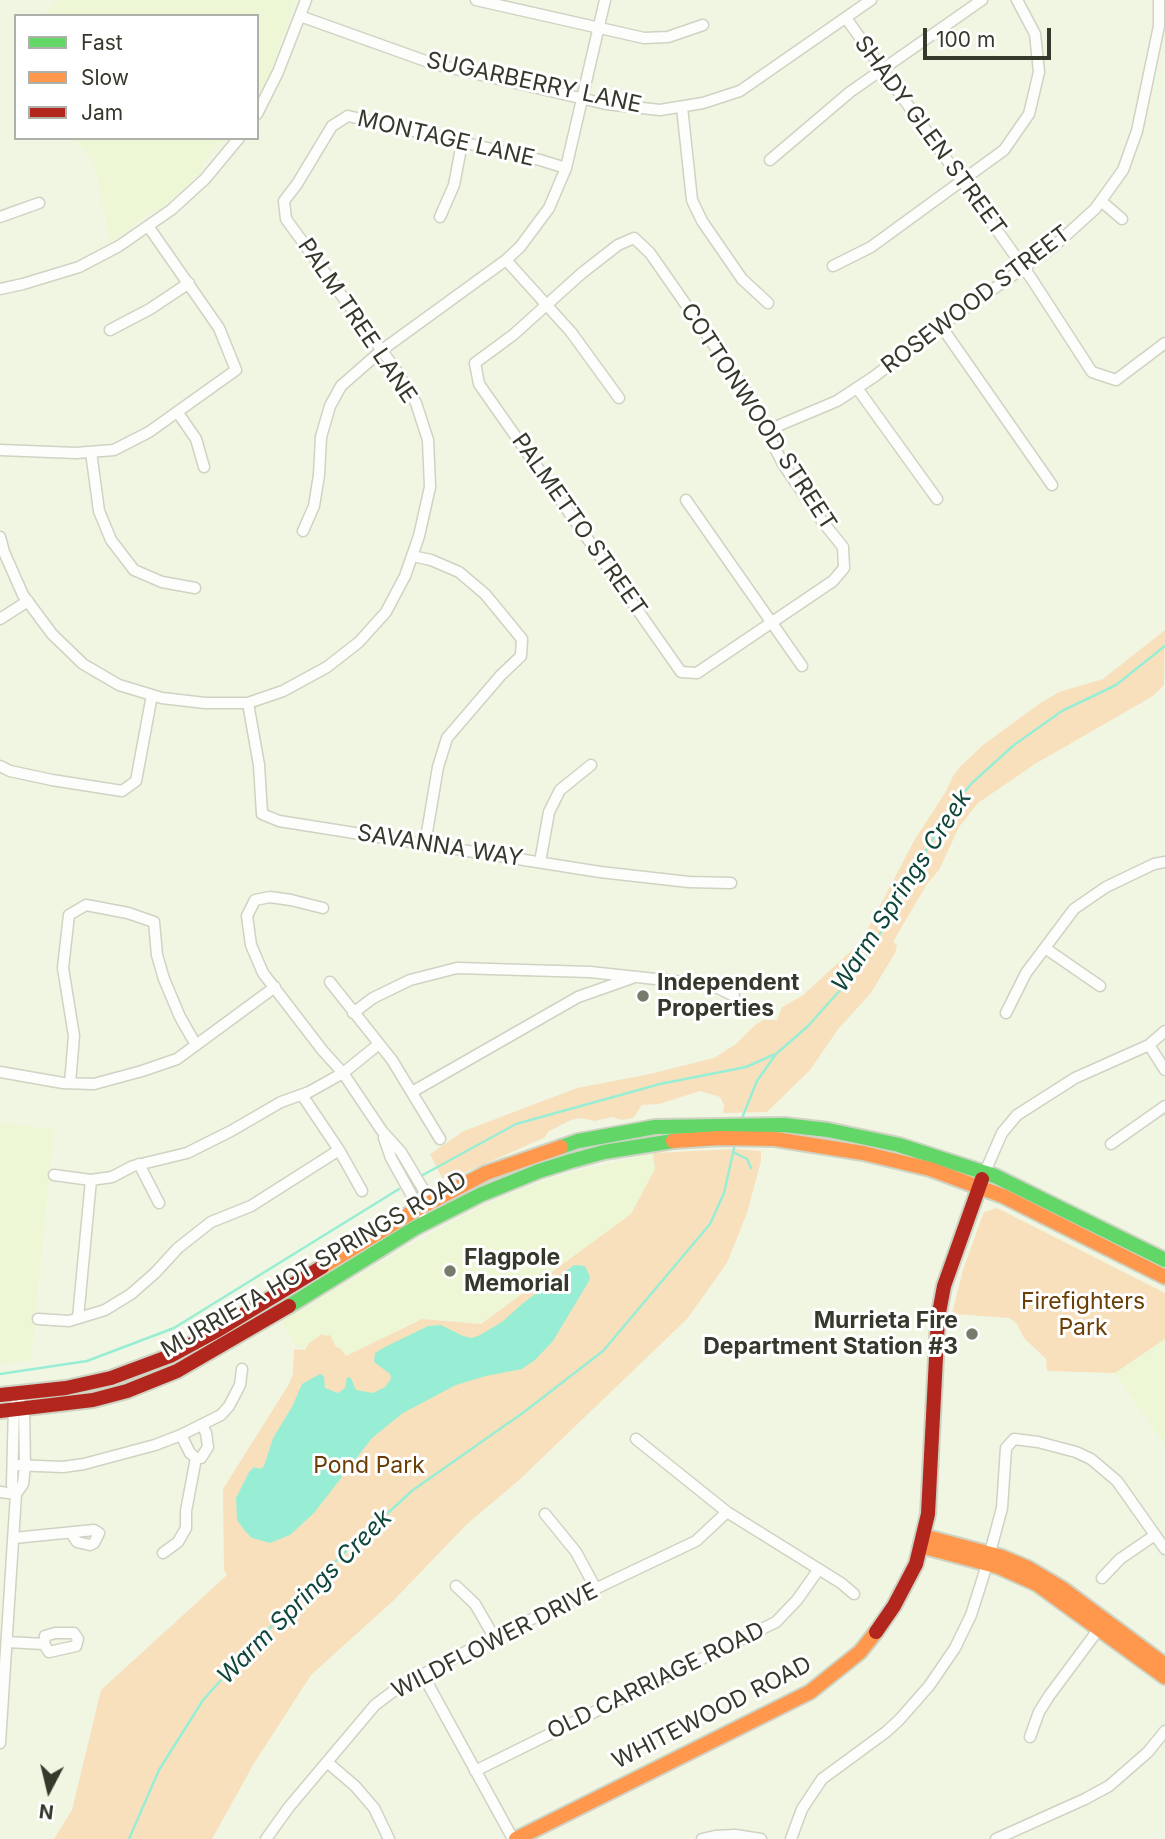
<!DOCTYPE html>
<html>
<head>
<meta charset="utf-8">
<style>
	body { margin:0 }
	#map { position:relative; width:1165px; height:1839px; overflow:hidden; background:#f0f6e2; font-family:Inter,sans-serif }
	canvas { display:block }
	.legend { position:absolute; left:14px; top:14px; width:245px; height:126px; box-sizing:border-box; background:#fff; border:2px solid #aeb0aa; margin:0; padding:9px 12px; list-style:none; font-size:21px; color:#35392b }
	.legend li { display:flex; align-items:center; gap:14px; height:35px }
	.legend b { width:35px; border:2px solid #aeb0aa }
	.north { position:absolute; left:14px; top:1755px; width:70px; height:70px; -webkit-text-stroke:5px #fff; paint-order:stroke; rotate:187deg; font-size:19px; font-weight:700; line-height:28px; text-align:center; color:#35392b }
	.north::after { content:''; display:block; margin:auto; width:24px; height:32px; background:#35392b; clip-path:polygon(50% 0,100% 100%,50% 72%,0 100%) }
	.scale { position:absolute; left:923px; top:28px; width:128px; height:32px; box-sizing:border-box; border:4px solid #35392b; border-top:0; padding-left:9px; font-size:21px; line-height:24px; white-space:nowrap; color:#35392b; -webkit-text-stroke:5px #fff; paint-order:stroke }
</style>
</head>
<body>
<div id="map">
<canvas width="1165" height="1839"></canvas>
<ul class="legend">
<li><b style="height:9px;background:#63d668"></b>Fast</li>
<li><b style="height:9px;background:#ff974d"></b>Slow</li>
<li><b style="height:9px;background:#b3261e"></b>Jam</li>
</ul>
<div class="north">N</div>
<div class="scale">100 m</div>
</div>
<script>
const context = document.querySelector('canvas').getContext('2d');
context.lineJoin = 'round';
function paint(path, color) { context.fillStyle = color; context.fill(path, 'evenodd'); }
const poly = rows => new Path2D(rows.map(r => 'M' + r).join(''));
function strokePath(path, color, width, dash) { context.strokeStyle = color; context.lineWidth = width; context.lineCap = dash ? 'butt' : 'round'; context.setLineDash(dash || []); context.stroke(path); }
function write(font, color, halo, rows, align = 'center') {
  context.font = font + ' Inter,sans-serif'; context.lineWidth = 6; context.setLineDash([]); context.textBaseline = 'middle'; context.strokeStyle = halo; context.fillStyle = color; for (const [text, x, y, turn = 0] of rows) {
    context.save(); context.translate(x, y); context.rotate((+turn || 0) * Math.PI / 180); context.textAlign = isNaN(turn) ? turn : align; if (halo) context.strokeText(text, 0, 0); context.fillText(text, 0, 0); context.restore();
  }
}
paint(poly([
	[57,0,296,0,266,85,257,98,257,16,45,16],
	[74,138,231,138,221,142,204,160,201,172,160,210,152,211,110,243,95,165],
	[0,1122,54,1130,31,1360,0,1365],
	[653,1153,655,1169,631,1214,481,1324,422,1319,342,1358,308,1344,305,1350,297,1347,281,1322,408,1246,422,1240,456,1219,490,1202,551,1178],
	[1165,1339,1165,1445,1115,1374]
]), '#edf7d5');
paint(poly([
	[1165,630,1164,685,1153,696,1035,764,978,803,959,827,939,870,927,884,893,942,897,945,895,953,871,993,839,1028,810,1070,767,1112,723,1113,724,1105,720,1097,700,1091,659,1104,642,1105,633,1118,622,1120,612,1117,595,1121,581,1118,571,1120,549,1131,544,1138,457,1176,442,1178,430,1154,464,1131,577,1088,650,1074,714,1058,736,1044,754,1026,763,1020,777,1020,782,1007,802,996,861,942,915,839,945,793,953,776,961,766,983,745,1039,704,1059,692,1103,679],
	[735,1149,761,1151,761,1161,747,1213,727,1263,687,1319,518,1481,467,1524,393,1601,311,1675,253,1765,212,1839,54,1839,72,1810,101,1690,227,1575,224,1570,223,1489,289,1384,293,1374,294,1349,305,1350,308,1344,322,1334,326,1336,330,1335,336,1347,340,1348,346,1356,422,1319,481,1324,631,1214,655,1169,653,1153],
	[997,1208,1165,1293,1165,1339,1115,1373,1047,1371,1046,1359,1024,1338,1017,1324,1010,1318,952,1314,963,1270,984,1212]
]), '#f8e0bd');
paint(poly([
	[574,1265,585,1266,590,1277,589,1281,553,1341,535,1360,522,1369,486,1376,456,1385,403,1413,372,1438,314,1513,290,1535,270,1543,252,1538,245,1531,237,1520,236,1498,249,1472,254,1467,260,1469,264,1466,273,1438,292,1407,302,1384,320,1374,324,1376,325,1388,338,1393,345,1388,347,1377,351,1378,356,1390,373,1393,385,1387,391,1379,390,1374,374,1362,375,1353,385,1347,428,1326,441,1325,463,1336,472,1338,480,1335,502,1322,522,1304]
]), '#98eed4');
strokePath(poly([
	[742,1118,757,1081,776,1054,808,1026,851,978,875,943,898,899,949,811,972,783,1014,745,1062,711,1116,685,1165,646],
	[733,1152,747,1159,751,1168],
	[421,1176,516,1124,660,1084,746,1067,773,1055],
	[0,1374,87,1361,174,1328,399,1189],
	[129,1839,159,1770,203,1700,253,1645,344,1553,413,1490,524,1412,603,1351,710,1224,724,1193,735,1144]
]), '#98eed4', 2.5);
const street = poly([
	[476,0,644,38,668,37,703,25],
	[300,16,434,64,606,104,660,110,703,103,740,91,871,0],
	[846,18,1031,278,1092,372,1116,380,1165,343],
	[682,107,692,200,702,221,742,279,768,303],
	[257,114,278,72,306,0],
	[770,160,850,92,982,0],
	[1101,201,1122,219],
	[0,217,39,203],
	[440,217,454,185,462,143],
	[634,238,650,253,746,391,783,464,822,521,843,547,844,568,833,581,697,673,681,672,479,384,475,363,513,335,582,273,618,245,634,238],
	[506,260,571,332,619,398],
	[833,266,871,247,1004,150,1029,114,1039,72,1035,34,1017,0],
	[0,289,23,284,79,267,119,246,171,210,205,179,239,138],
	[941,326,1052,485],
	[110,330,150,309,189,283],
	[857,388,937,499],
	[178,413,196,439,204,467],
	[768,430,837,401,875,376,925,337,1053,247,1095,209,1123,170,1137,131,1159,26,1159,0],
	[0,450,76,453,114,450,149,432,236,370,219,328,148,226],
	[91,452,99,511,111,540,134,570,162,582,195,588],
	[686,500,802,666],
	[303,531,314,506,319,475,321,437,330,406,341,386,382,350,506,260,520,247,549,208,566,168,605,0],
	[0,537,4,552,23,595,52,634,83,664,119,685,162,698,205,703,248,703,283,691,327,667,359,642,386,612,405,576,419,536,430,487,428,440,416,403,396,370,286,219,284,201,297,184,332,126,348,116,540,160,566,168],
	[412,556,431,560,459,572,485,594,522,639,521,656,501,675,447,738,438,767,425,844],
	[0,619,28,601],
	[248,703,259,765,262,814,279,821,600,872,689,882,731,883],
	[0,766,10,771,52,780,122,791,136,781,152,695],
	[540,862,549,812,560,790,591,765],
	[323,908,291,900,270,897,255,900,247,916,251,945,263,973,323,1051,343,1073,382,1131,401,1152,432,1204],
	[1045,948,1100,986],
	[330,982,392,1060,440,1139],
	[353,1013,373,998,410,980,457,968,590,972,712,985,734,996],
	[1006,1013,1026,973,1074,909,1106,887,1154,864,1165,862],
	[1149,1045,1165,1070],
	[0,1072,63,1083,94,1084,142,1071,177,1059,275,987],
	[70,1083,74,1036,63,968,69,915,86,905,128,913,154,922,157,955,164,979,180,1017,196,1045],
	[412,1092,578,997,632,978],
	[302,1095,339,1150,362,1191],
	[384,1138,391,1158,421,1212],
	[1111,1144,1165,1106],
	[139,1164,159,1203],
	[985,1172,1002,1133,1017,1115,1075,1078,1149,1045,1165,1031],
	[54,1175,91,1180,112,1177,133,1166,187,1153,231,1131,281,1102,309,1092,343,1073,379,1044],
	[78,1318,91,1180],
	[38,1319,69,1321,105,1310,131,1294,155,1273,178,1248,211,1222,251,1206,339,1150],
	[181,1435,190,1453,196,1458,201,1458,208,1447,206,1433,202,1425],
	[636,1439,727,1512,841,1583,854,1594],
	[13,1465,63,1467,84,1464,155,1445,181,1435,221,1415,229,1406,240,1385,242,1369],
	[0,1492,16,1494],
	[16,1494,23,1484,25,1466,24,1409,21,1404],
	[545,1514,576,1552,596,1589],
	[14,1538,94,1530,99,1533,94,1543,90,1545,77,1542,71,1533],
	[163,1553,178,1542,186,1528,186,1511,196,1458],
	[1102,1578,1120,1559,1155,1535],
	[456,1586,475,1604,494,1637],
	[7,1642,44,1644,49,1652,76,1646,78,1639,74,1633,55,1633,45,1636,44,1644],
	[423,1675,513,1839],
	[1030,1737,1039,1712,1049,1696,1101,1626],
	[0,1743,16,1494,12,1485,14,1406],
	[327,1762,355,1786,374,1808,389,1839],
	[475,1771,776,1622,797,1600,819,1569],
	[266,1839,289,1807,375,1705,399,1687,494,1637,696,1541,727,1512],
	[702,1839,715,1836,735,1835,761,1839],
	[791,1839,802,1809,822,1779,886,1732,900,1719,929,1686,955,1648,971,1615,985,1571,1002,1508,1006,1448,1014,1439,1038,1442,1076,1452,1091,1459,1117,1481,1165,1549],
	[996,1839,1085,1799,1109,1786,1148,1752,1165,1731]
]);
const fast = poly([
	[561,1147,578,1141,655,1127,784,1125,828,1130,899,1145,995,1176,1165,1260],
	[289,1306,415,1228,480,1195,539,1171,571,1161,604,1152,673,1141]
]);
const slow = poly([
	[673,1141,719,1138,775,1139,863,1153,930,1169,1003,1196,1165,1277],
	[322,1267,419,1208,486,1173,561,1147],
	[923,1536,1002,1557,1028,1568,1063,1589,1165,1665],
	[921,1546,999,1567,1037,1584,1165,1677],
	[516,1839,810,1692,860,1652,876,1632]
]);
const jam = poly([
	[0,1395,66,1388,111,1378,170,1356,218,1330,322,1267],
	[0,1411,93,1400,127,1391,177,1371,289,1306],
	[876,1632,894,1606,916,1564,928,1514,938,1318,944,1286,982,1179]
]);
strokePath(street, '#ced3c3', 13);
strokePath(fast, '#ced3c3', 18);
strokePath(slow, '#ced3c3', 18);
strokePath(jam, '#ced3c3', 18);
strokePath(street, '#fdfefb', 10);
strokePath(fast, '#63d668', 14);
strokePath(slow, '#ff974d', 14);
strokePath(jam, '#b3261e', 14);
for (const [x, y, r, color] of [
	[643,996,7,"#767b6b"],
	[450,1271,7,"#767b6b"],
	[972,1334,7,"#767b6b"]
]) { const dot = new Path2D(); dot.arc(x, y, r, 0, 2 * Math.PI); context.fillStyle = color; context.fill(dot); strokePath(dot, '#fff', 2.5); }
write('23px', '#35392b', '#fff', [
	["SUGARBERRY LANE",534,83,12],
	["SHADY GLEN STREET",930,136,54],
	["MONTAGE LANE",446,139,13],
	["ROSEWOOD STREET",976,300,-37],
	["PALM TREE LANE",357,321,56],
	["COTTONWOOD STREET",758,417,57],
	["PALMETTO STREET",579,525,55],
	["SAVANNA WAY",440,846,9],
	["MURRIETA HOT SPRINGS ROAD",314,1265,-30],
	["WILDFLOWER DRIVE",495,1641,-27],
	["OLD CARRIAGE ROAD",656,1681,-26],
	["WHITEWOOD ROAD",712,1713,-27]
]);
write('bold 23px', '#35392b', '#fff', [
	["Independent",657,983],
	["Properties",657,1009],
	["Flagpole",464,1258],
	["Memorial",464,1284],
	["Murrieta Fire",958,1321,"right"],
	["Department Station #3",958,1347,"right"]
], 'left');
write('23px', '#6a3e05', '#fff', [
	["Firefighters",1083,1302],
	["Park",1083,1328],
	["Pond Park",369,1466]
]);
write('italic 24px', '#0f463a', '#fff', [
	["Warm Springs Creek",902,891,-57],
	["Warm Springs Creek",305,1597,-45]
]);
</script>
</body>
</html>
